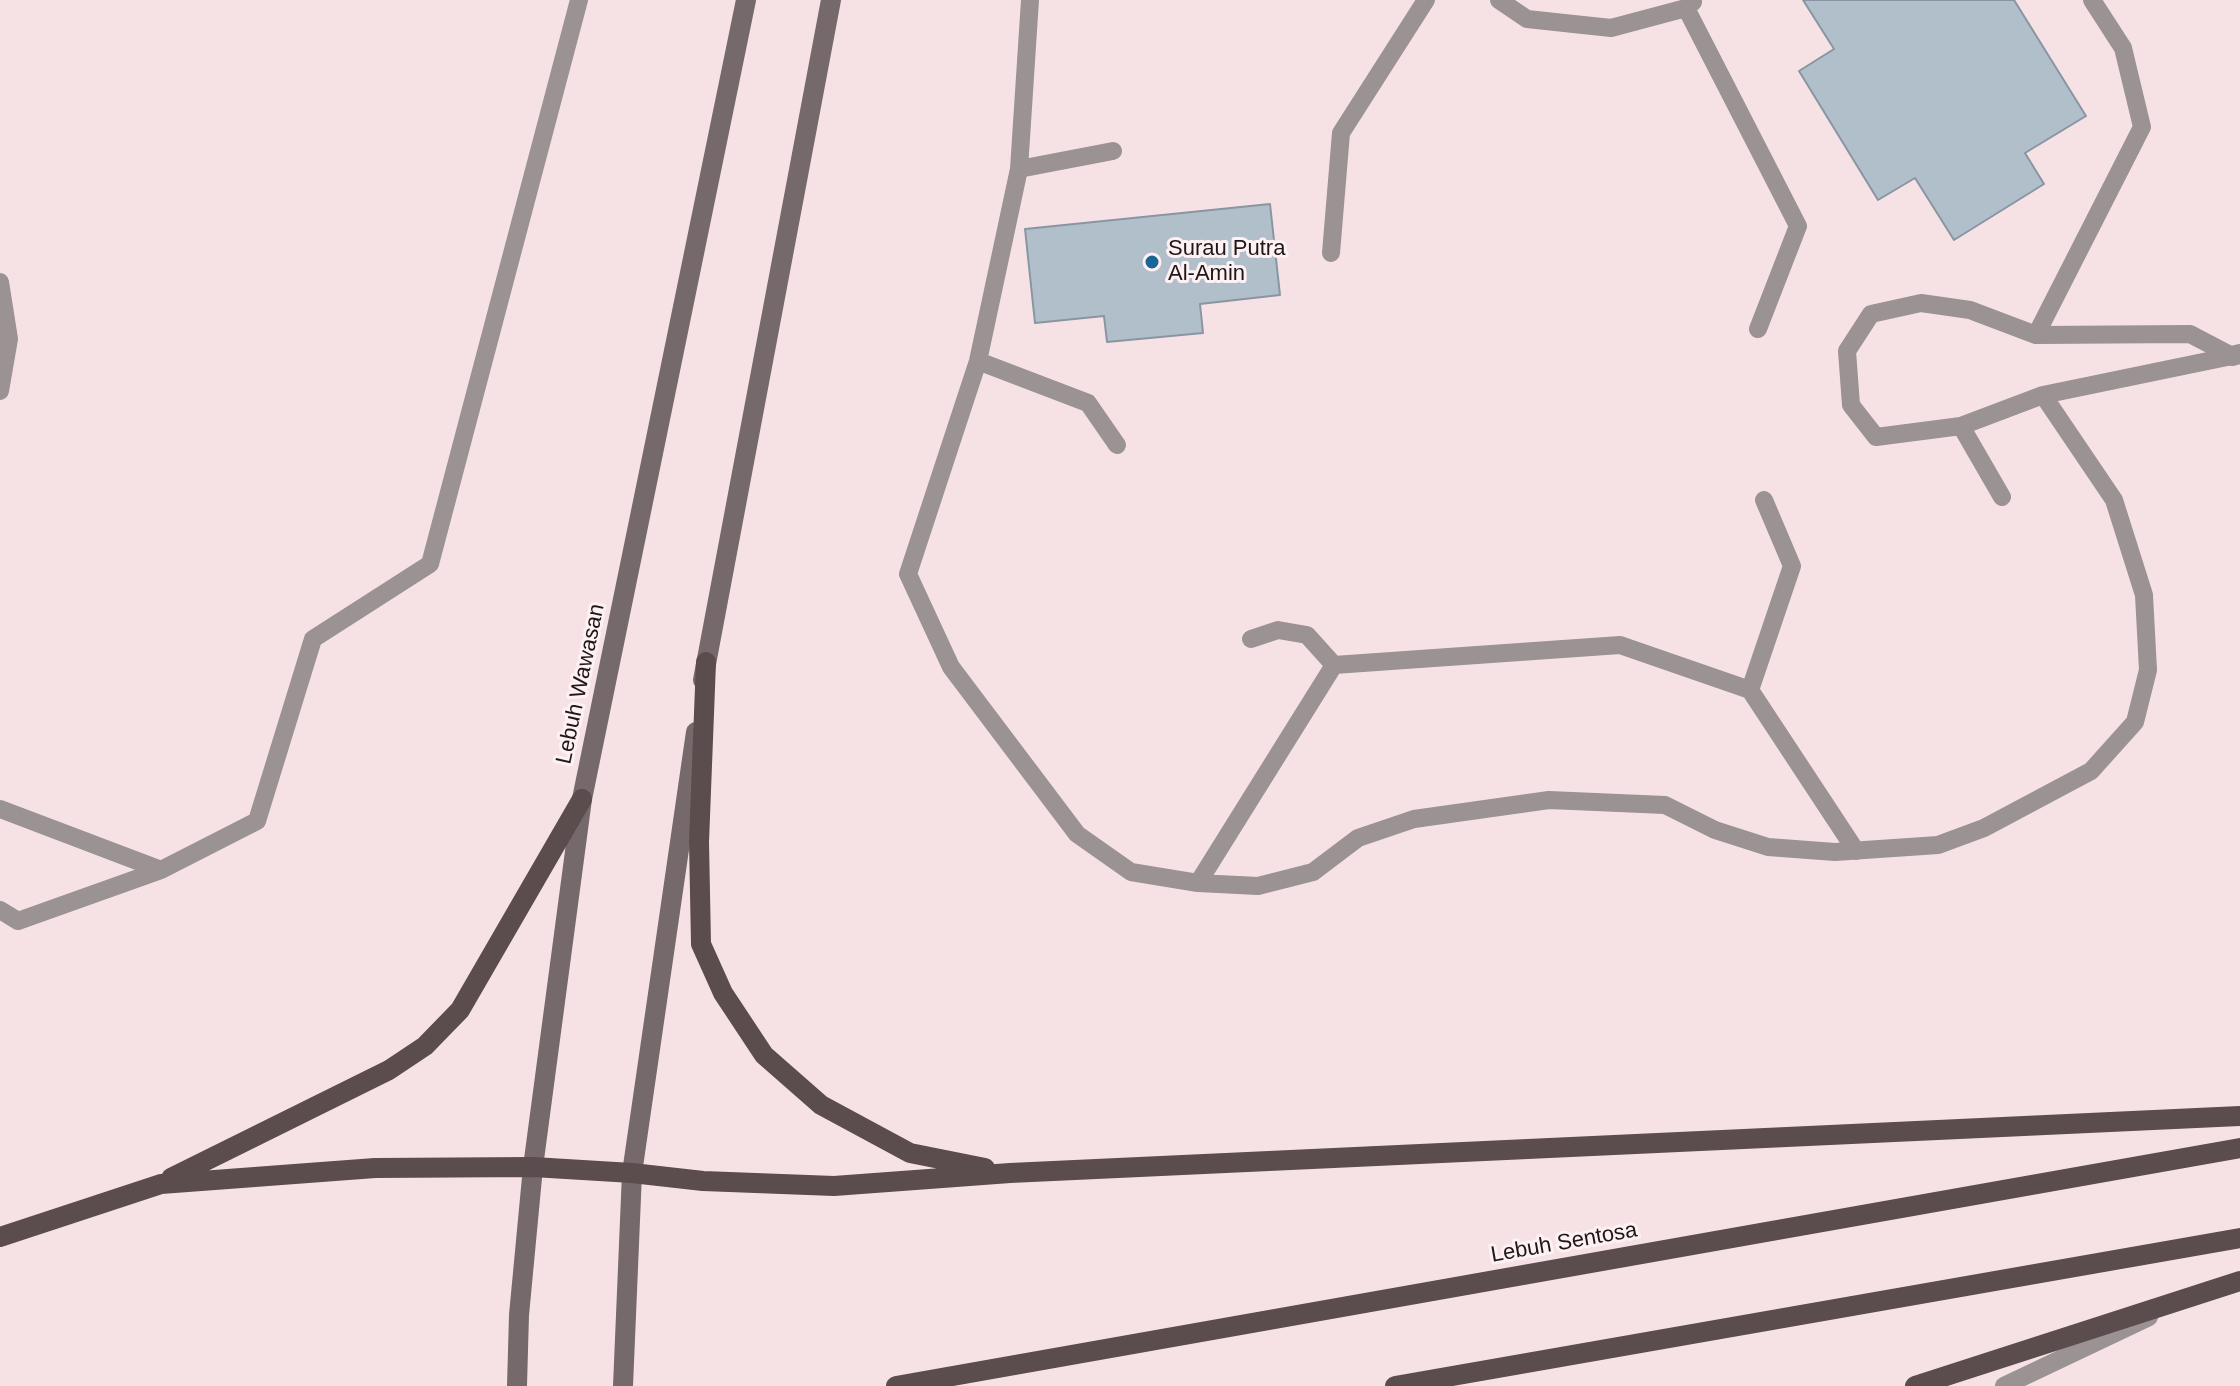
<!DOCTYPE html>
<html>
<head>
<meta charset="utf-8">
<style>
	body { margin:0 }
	canvas { display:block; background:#f6e2e5 }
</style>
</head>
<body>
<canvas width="2240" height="1386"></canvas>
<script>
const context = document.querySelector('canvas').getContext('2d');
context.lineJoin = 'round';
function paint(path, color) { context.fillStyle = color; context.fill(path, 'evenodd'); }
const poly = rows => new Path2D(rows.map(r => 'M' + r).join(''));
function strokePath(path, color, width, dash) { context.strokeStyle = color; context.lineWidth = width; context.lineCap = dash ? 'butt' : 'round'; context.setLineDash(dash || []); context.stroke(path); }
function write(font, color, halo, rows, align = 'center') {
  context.font = font + ' Arial,sans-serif'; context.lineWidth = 6; context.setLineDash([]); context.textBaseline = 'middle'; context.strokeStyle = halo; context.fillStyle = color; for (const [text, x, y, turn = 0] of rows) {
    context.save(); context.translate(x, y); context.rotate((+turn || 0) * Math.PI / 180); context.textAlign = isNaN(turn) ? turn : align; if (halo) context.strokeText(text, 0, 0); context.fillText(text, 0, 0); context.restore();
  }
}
const building = poly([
	[1803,0,2014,0,2086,116,2025,153,2044,184,1954,240,1915,178,1878,200,1799,71,1834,49,1803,0],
	[1270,204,1280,295,1200,304,1203,333,1107,342,1104,316,1035,323,1025,229,1270,204]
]);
paint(building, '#b1bfcb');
strokePath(building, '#8996a2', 2);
strokePath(poly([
	[1030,0,1019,169,978,361,908,574,951,667,1077,834,1131,872,1198,883,1258,886,1313,872,1358,838,1414,819,1549,800,1665,805,1715,830,1768,847,1835,852,1938,845,1984,828,2091,771,2135,722,2148,670,2144,595,2114,500,2043,395],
	[1499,0,1527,19,1611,28,1686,8,1693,2],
	[1686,8,1798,226,1758,329],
	[1019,169,1113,151],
	[1331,253,1341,133,1426,0],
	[0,282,9,339,0,391],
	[1921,303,1970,310,2036,335,2190,334,2232,356,2043,395,1961,426,1876,437,1851,405,1847,351,1871,314,1921,303],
	[2036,335,2142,127,2123,48,2092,0],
	[978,361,1088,403,1117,445],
	[1961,426,2002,497],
	[1251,639,1278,630,1307,635,1334,665],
	[1750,690,1792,566,1764,500],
	[0,809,161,870],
	[1198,883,1334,665,1620,645,1750,690,1856,851],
	[0,910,18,921,161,870,257,821,313,639,430,564,579,0],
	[2004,1386,2149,1317]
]), '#9a9293', 18);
strokePath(poly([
	[2232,356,2240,354]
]), '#9a9293', 20);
strokePath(poly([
	[703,680,831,0],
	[517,1386,519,1315,533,1167,582,799,746,0],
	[623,1386,632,1173,696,732]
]), '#75696b', 20);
strokePath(poly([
	[706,662,699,842,701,944,723,993,764,1055,821,1105,910,1153,985,1168],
	[171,1178,389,1070,425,1046,460,1010,582,799],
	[0,1237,161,1184,375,1168,533,1167,632,1173,703,1181,834,1186,1010,1173,2240,1116],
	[896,1386,2240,1148],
	[1395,1386,2240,1238],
	[1915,1386,2240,1281]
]), '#5b4c4e', 20);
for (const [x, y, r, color] of [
	[1152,262,8,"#1a6598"]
]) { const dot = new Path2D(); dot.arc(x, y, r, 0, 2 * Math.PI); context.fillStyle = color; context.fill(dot); strokePath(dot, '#fef1f3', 3); }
write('22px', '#1e1718', '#fef1f3', [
	["Surau Putra",1168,249],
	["Al-Amin",1168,274]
], 'left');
write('22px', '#1e1718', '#fef1f3', [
	["Lebuh Wawasan",581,684,-78],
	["Lebuh Sentosa",1564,1243,-10]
]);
</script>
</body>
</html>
